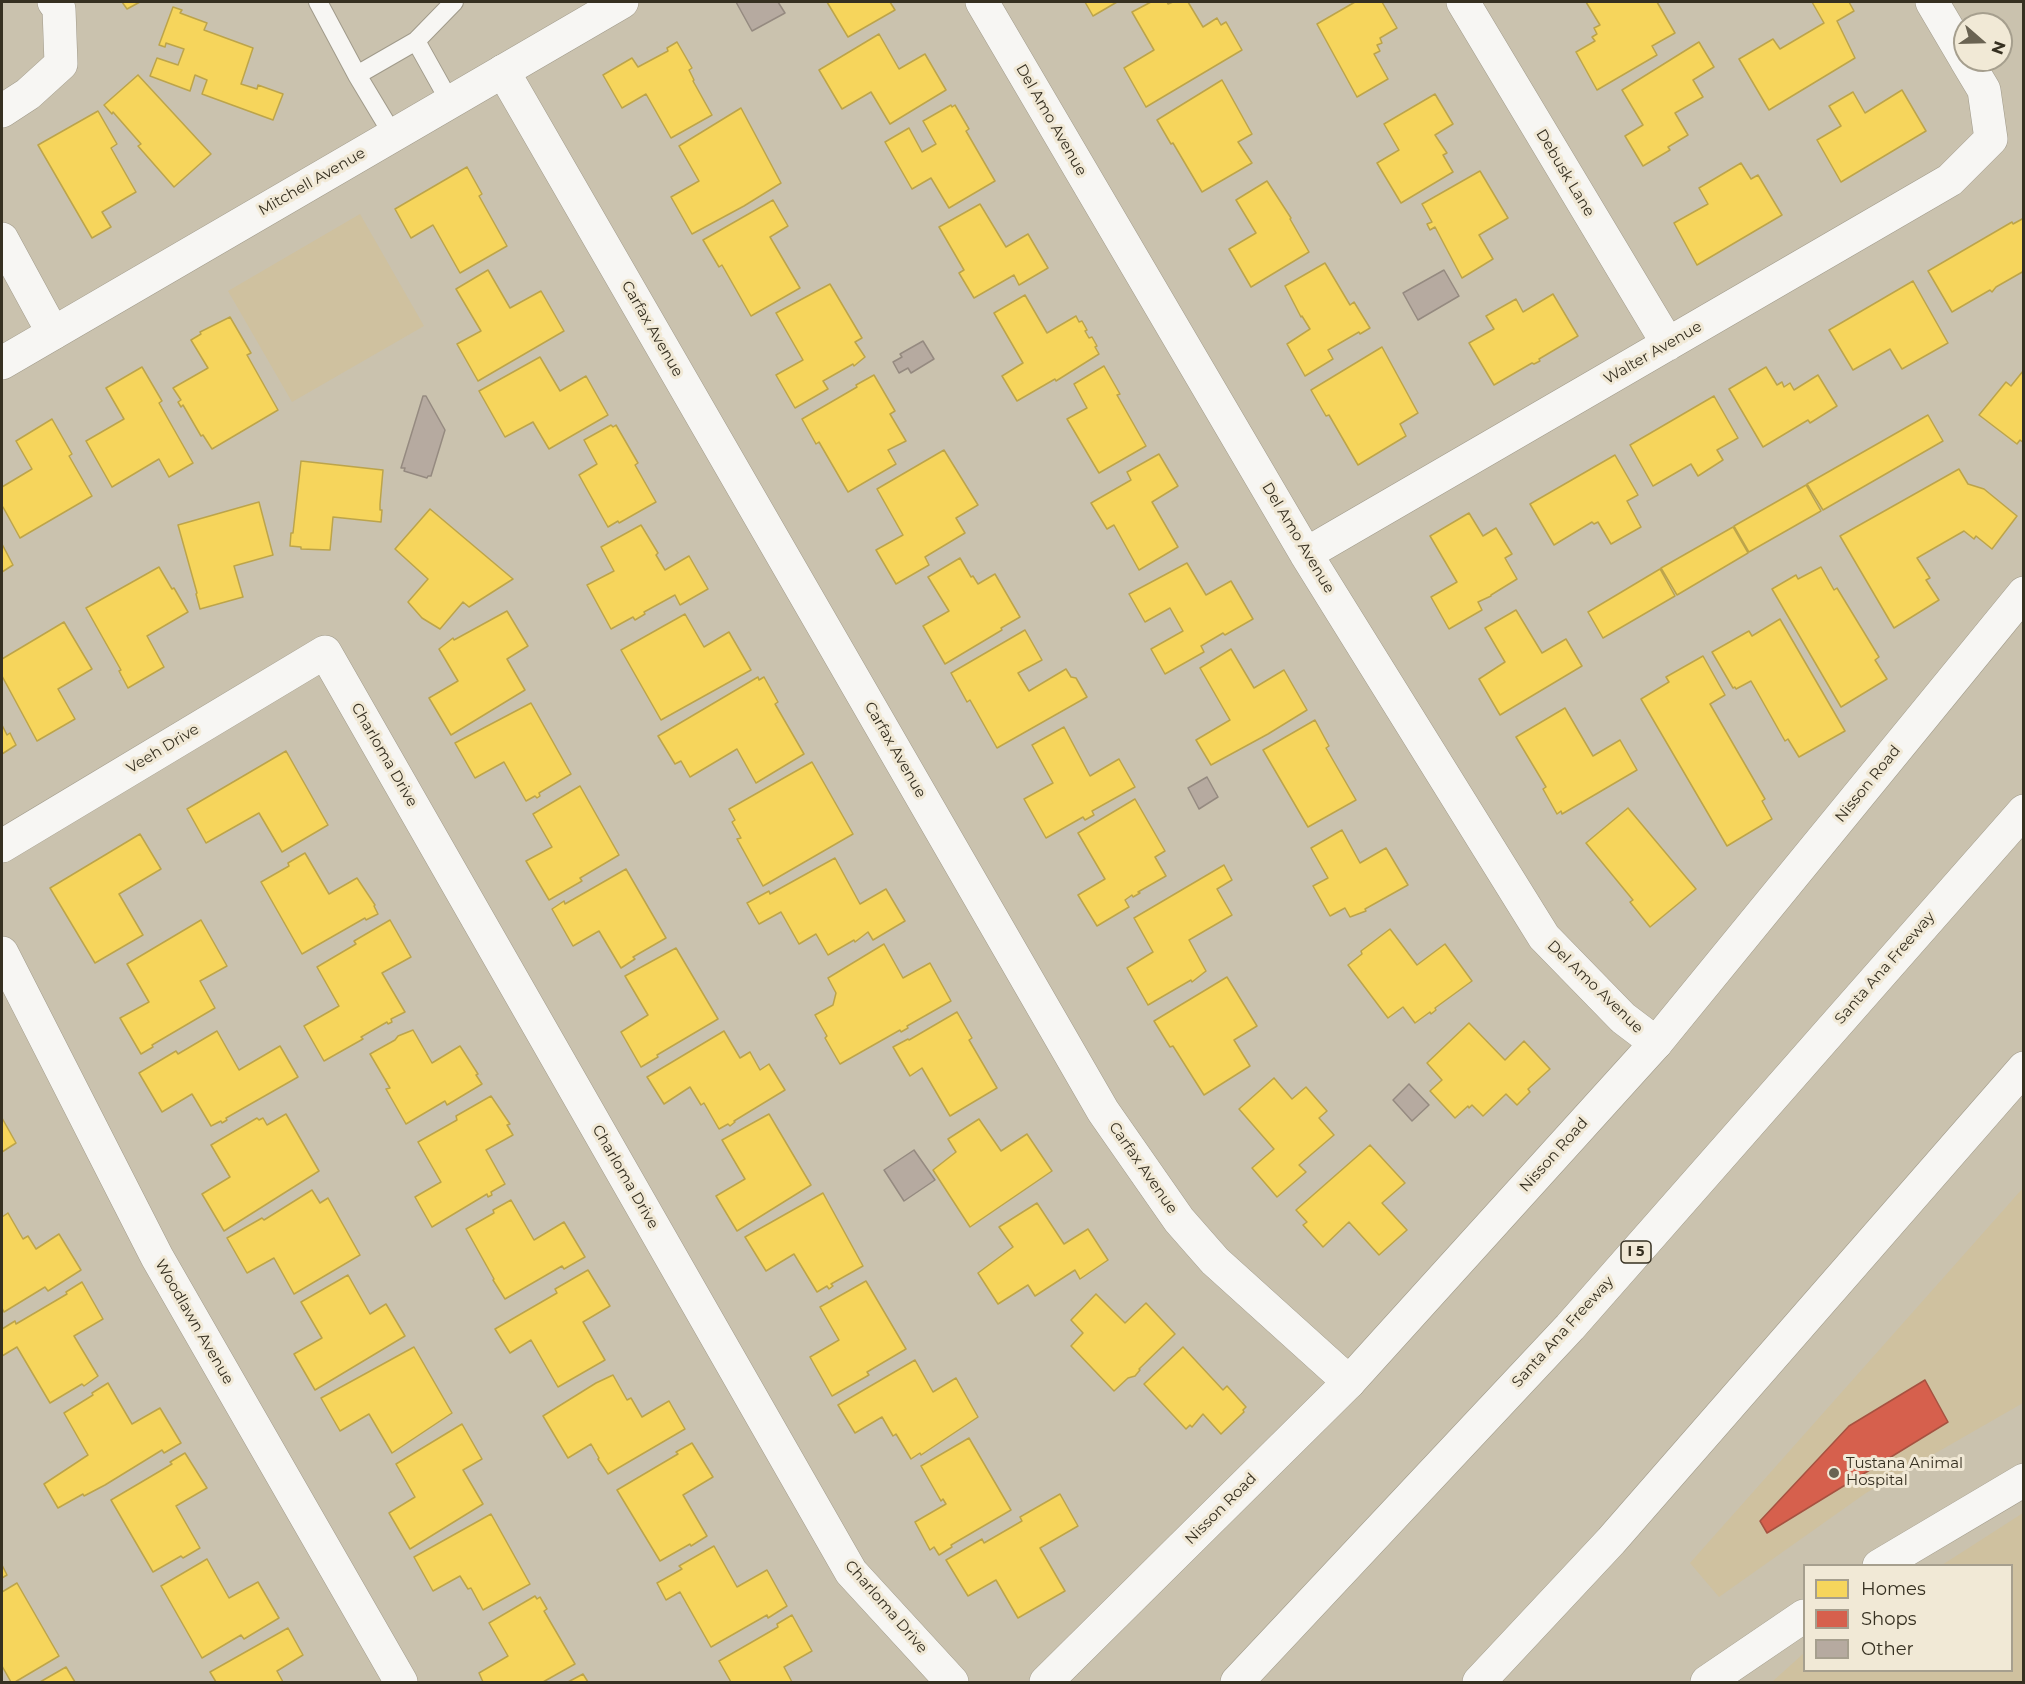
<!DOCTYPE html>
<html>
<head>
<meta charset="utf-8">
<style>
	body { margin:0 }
	#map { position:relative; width:2025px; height:1684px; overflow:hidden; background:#cac2ae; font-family:Montserrat,sans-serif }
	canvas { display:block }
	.frame { position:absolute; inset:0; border:3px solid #363021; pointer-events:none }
	.legend { position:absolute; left:1803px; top:1564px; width:210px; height:108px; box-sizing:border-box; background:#f1e9d6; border:2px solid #a69f8e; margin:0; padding:8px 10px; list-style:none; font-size:18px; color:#363021 }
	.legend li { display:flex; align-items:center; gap:12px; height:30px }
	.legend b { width:30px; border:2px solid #a69f8e }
	.north { position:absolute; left:1953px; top:12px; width:60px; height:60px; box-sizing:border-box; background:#f1e9d6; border:2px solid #a69f8e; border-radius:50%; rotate:110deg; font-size:16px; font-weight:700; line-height:24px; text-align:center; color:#363021 }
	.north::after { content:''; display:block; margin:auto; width:21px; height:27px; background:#6a6352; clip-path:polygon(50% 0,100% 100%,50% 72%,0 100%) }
</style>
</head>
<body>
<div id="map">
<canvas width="2025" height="1684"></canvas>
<div class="frame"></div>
<ul class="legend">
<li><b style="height:16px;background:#f6d55c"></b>Homes</li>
<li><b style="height:16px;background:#d6604d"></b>Shops</li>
<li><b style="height:16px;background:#b6aaa0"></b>Other</li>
</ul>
<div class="north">N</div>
</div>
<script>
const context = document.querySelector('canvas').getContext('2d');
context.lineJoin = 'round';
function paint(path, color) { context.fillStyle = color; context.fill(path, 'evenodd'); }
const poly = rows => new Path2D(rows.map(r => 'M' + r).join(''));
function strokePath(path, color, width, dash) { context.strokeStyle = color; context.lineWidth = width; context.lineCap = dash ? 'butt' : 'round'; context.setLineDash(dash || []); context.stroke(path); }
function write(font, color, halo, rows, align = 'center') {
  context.font = font + ' Montserrat,sans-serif'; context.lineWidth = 6; context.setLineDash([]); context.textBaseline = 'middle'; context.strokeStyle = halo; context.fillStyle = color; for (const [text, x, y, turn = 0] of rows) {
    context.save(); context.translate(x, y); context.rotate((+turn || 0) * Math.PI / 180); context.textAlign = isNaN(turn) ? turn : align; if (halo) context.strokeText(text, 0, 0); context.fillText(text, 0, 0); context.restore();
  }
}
paint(poly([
	[360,214,424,326,292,402,228,291],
	[2023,1188,2023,1403,1866,1493,1719,1597,1690,1563],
	[2023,1513,2023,1682,1772,1682,1804,1653,1804,1670,2012,1670,2012,1566,1942,1565]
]), '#cfc19f');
const homes = poly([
	[122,2,140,2,127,9,122,2],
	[827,2,890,2,895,10,848,37,827,2],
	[1085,2,1117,2,1093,16,1085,2],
	[1151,2,1167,2,1168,4,1173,2,1188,2,1203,27,1217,18,1221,25,1226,22,1242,50,1146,107,1124,68,1154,50,1132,12,1151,2],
	[1355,2,1382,2,1397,28,1380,38,1382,43,1377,45,1380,51,1374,54,1388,79,1357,97,1317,24,1355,2],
	[1586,2,1657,2,1675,33,1652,46,1657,55,1597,90,1576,52,1595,41,1592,37,1597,34,1594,28,1600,25,1586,2],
	[1812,2,1849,2,1854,11,1837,21,1855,58,1769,110,1739,59,1773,39,1780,49,1824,23,1812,2],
	[173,7,182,10,180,13,207,23,204,30,253,48,241,84,257,89,258,85,283,94,273,120,202,94,207,80,195,75,190,91,150,76,157,58,178,65,184,49,166,43,165,47,159,45,173,7],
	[879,34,899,69,925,54,946,90,890,124,871,92,842,109,819,70,879,34],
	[677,42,692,68,689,70,694,80,693,81,712,115,671,138,646,94,622,108,603,75,632,58,638,67,668,51,667,48,677,42],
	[1699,42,1714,67,1693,80,1703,97,1675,113,1688,135,1668,147,1670,150,1643,166,1625,136,1643,125,1622,90,1699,42],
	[138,75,211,154,174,187,138,146,141,144,113,112,112,114,104,105,138,75],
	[1222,80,1252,134,1238,142,1252,163,1202,192,1173,143,1171,144,1157,120,1222,80],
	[1902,90,1926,131,1841,182,1817,140,1841,126,1829,106,1853,92,1865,113,1902,90],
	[1435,94,1453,124,1435,135,1447,153,1443,155,1453,172,1401,203,1377,163,1399,150,1384,124,1435,94],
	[951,105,952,107,955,105,969,129,966,131,995,181,949,208,931,178,912,189,885,142,909,128,922,152,936,144,923,121,951,105],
	[741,108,781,183,744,206,692,234,671,197,699,181,679,146,741,108],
	[98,111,117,144,111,148,136,192,102,212,111,227,92,238,38,145,98,111],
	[1741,163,1751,179,1758,175,1782,215,1697,265,1674,223,1708,204,1699,188,1741,163],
	[467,167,482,194,479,196,507,246,460,273,433,225,411,238,395,209,467,167],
	[1480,171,1508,218,1479,235,1493,259,1462,278,1435,227,1430,230,1427,224,1432,222,1422,204,1480,171],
	[1267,181,1291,218,1290,219,1309,252,1251,287,1229,249,1256,233,1236,200,1267,181],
	[773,200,788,226,770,237,800,288,751,316,722,265,719,267,703,240,773,200],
	[980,204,1006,247,1028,234,1048,268,1019,285,1014,275,974,298,959,273,964,270,939,227,980,204],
	[2024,218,2024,271,1996,287,1992,292,1990,290,1952,312,1928,271,2012,222,2013,224,2024,218],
	[1325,263,1350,305,1354,302,1370,328,1360,334,1359,332,1328,350,1333,359,1305,376,1287,344,1310,329,1302,316,1301,317,1285,286,1325,263],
	[488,270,510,308,541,291,564,331,478,381,457,344,481,331,456,289,488,270],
	[1913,281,1948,343,1902,369,1890,349,1853,370,1829,330,1913,281],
	[830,284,862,338,855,342,865,357,854,366,853,364,823,381,828,389,795,408,776,375,803,360,776,313,830,284],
	[1553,294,1578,336,1539,359,1540,361,1534,364,1532,363,1494,385,1469,343,1494,329,1486,316,1516,299,1523,312,1553,294],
	[1025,295,1047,333,1076,316,1079,322,1082,321,1087,330,1085,331,1089,338,1092,337,1097,346,1095,347,1099,354,1056,381,1055,379,1017,401,1002,376,1023,363,994,313,1025,295],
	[230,317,251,353,247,355,278,410,212,449,203,435,201,436,183,405,181,407,178,402,181,400,173,388,208,368,191,340,201,334,200,332,230,317],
	[1382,347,1418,413,1400,424,1406,436,1358,465,1329,415,1326,416,1311,390,1382,347],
	[540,357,560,391,586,376,608,415,549,449,533,422,505,437,479,391,540,357],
	[1104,366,1120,394,1117,395,1146,446,1099,473,1067,419,1087,408,1074,384,1104,366],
	[142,367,162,401,159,403,193,463,169,477,159,459,112,487,86,441,124,419,106,388,142,367],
	[1766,367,1777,385,1782,382,1784,387,1790,383,1794,390,1818,375,1837,406,1810,423,1808,420,1763,447,1729,389,1766,367],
	[2023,371,2024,443,2020,440,2017,444,1979,415,2006,382,2011,386,2023,371],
	[874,375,895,411,890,414,906,441,888,450,896,464,848,492,819,442,816,444,802,419,857,387,856,385,874,375],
	[1714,396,1738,438,1717,450,1723,460,1698,476,1691,464,1653,486,1630,445,1714,396],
	[1928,415,1943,441,1823,510,1807,484,1928,415],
	[52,419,72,454,69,456,92,496,20,538,3,507,2,508,2,487,32,469,16,441,52,419],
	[611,425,613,427,616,425,638,463,635,465,656,502,619,523,618,521,608,527,579,475,597,464,584,440,611,425],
	[944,450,978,505,956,518,965,533,925,557,929,565,896,584,876,550,903,535,877,489,944,450],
	[1159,454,1178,486,1152,502,1178,547,1139,570,1114,525,1107,529,1091,503,1131,480,1127,472,1159,454],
	[1615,455,1638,495,1627,501,1641,527,1611,544,1598,522,1594,524,1592,522,1554,545,1530,504,1615,455],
	[301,461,383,470,380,504,380,510,382,510,381,522,333,517,330,550,301,549,301,547,290,546,291,533,293,533,301,461],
	[1959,469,1968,484,1984,489,2017,516,1992,549,1976,536,1974,539,1964,531,1917,558,1930,578,1926,580,1939,600,1894,628,1840,536,1959,469],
	[1806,485,1821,511,1749,552,1734,526,1806,485],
	[259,502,273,555,234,566,243,597,200,609,196,594,197,593,178,525,259,502],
	[430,509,513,579,469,607,463,602,440,629,422,618,408,602,428,579,395,549,430,509],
	[1469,513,1483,536,1496,528,1512,554,1505,558,1517,579,1491,595,1491,596,1478,602,1482,610,1449,629,1431,597,1457,582,1430,536,1469,513],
	[641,525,658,553,656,555,665,570,689,556,708,589,680,605,675,595,644,612,645,614,635,620,633,617,611,629,587,585,614,571,601,547,641,525],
	[1733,527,1748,553,1677,595,1661,568,1733,527],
	[2,544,13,565,2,572,2,544],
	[960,558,971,577,973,576,978,584,995,574,1020,617,1001,628,1002,630,945,664,923,626,949,611,928,577,960,558],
	[1187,563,1206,595,1231,581,1253,619,1225,635,1223,633,1201,646,1204,652,1165,674,1151,649,1183,631,1170,608,1145,622,1129,594,1187,563],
	[159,567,172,589,174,588,188,612,147,636,164,667,128,688,119,671,121,670,86,608,159,567],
	[1821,567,1834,590,1837,588,1879,657,1875,660,1887,679,1841,707,1772,589,1796,575,1798,579,1821,567],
	[1660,569,1675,596,1603,638,1588,612,1660,569],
	[1516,610,1542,653,1566,639,1582,666,1500,715,1479,679,1505,662,1485,628,1516,610],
	[507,611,528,646,507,659,525,690,451,735,429,698,458,681,439,649,453,638,454,640,507,611],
	[685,614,704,647,729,632,751,670,661,720,621,650,685,614],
	[1780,619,1845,731,1799,757,1788,739,1785,741,1751,681,1736,689,1735,687,1733,688,1712,652,1749,631,1752,636,1780,619],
	[64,622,92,669,58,689,75,719,37,741,2,676,2,659,64,622],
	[1025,630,1042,660,1018,673,1029,691,1066,669,1071,677,1076,678,1087,697,997,748,970,700,967,702,951,673,1025,630],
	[1231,649,1254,688,1284,670,1307,710,1268,734,1211,765,1196,740,1230,720,1200,668,1231,649],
	[1703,656,1725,695,1710,704,1765,799,1762,801,1772,819,1727,846,1641,699,1669,682,1666,677,1703,656],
	[758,677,759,680,764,677,778,702,775,704,804,754,756,783,737,749,690,777,681,761,675,764,658,736,758,677],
	[531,703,571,774,539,793,540,796,537,798,535,796,526,801,504,762,475,778,455,743,531,703],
	[1565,708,1593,756,1620,740,1637,770,1562,814,1561,811,1557,814,1543,789,1546,787,1516,737,1565,708],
	[1315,720,1329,746,1326,748,1356,800,1308,827,1263,750,1315,720],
	[2,725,7,735,10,733,16,745,2,754,2,725],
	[1064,727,1090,776,1119,759,1135,787,1092,811,1094,815,1085,820,1083,817,1046,838,1024,799,1053,783,1032,745,1064,727],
	[286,751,328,825,282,852,259,813,206,843,187,809,286,751],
	[812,762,853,834,763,886,737,839,741,838,732,822,735,820,729,809,812,762],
	[580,786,619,855,580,878,582,881,549,900,526,861,552,847,533,814,580,786],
	[1135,799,1165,851,1155,857,1166,876,1138,892,1140,893,1133,897,1132,895,1125,900,1129,907,1097,926,1078,895,1105,879,1078,833,1135,799],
	[1628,808,1696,889,1650,927,1630,902,1633,900,1586,843,1628,808],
	[1342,830,1360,863,1386,848,1408,885,1365,909,1366,911,1350,917,1345,908,1330,916,1313,886,1328,878,1311,848,1342,830],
	[140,834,161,869,119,894,143,935,95,963,50,888,140,834],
	[305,853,329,894,357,878,375,905,374,906,378,914,366,920,365,918,302,954,261,882,289,866,288,863,305,853],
	[835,858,860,904,886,889,905,921,873,940,868,932,855,942,854,940,828,955,816,934,799,944,781,912,759,924,747,903,769,891,770,894,835,858],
	[1224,865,1232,880,1217,889,1232,915,1189,940,1206,971,1192,982,1191,980,1148,1005,1127,968,1153,952,1134,918,1224,865],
	[626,869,666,938,633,957,635,959,621,968,599,931,573,946,552,909,564,901,565,904,626,869],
	[201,920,227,966,200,981,215,1008,152,1045,153,1047,141,1054,120,1018,149,1002,127,964,201,920],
	[390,920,411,957,382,973,405,1012,391,1019,392,1022,388,1024,387,1022,361,1037,363,1039,324,1061,304,1026,339,1006,317,967,356,944,354,941,390,920],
	[1390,929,1417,965,1445,944,1472,981,1435,1008,1436,1010,1431,1014,1430,1012,1415,1023,1403,1007,1388,1018,1348,965,1362,954,1361,951,1390,929],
	[884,944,903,978,930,963,951,1001,907,1026,908,1028,901,1032,900,1030,840,1064,825,1038,827,1036,815,1015,833,1005,836,993,828,978,884,944],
	[676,948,718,1019,657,1055,658,1057,641,1067,621,1032,648,1015,625,976,676,948],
	[1227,977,1257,1026,1234,1040,1250,1066,1204,1095,1173,1046,1170,1047,1154,1021,1227,977],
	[957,1012,972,1038,969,1040,997,1088,950,1116,922,1068,910,1076,893,1047,908,1039,909,1040,957,1012],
	[1469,1023,1505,1060,1524,1041,1550,1069,1528,1089,1530,1092,1517,1105,1506,1094,1483,1116,1472,1105,1469,1108,1468,1106,1455,1118,1430,1091,1442,1080,1427,1063,1469,1023],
	[413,1030,432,1063,460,1046,478,1074,476,1075,482,1084,447,1105,445,1101,406,1124,386,1089,390,1088,370,1054,395,1040,398,1036,413,1030],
	[217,1031,239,1070,280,1046,298,1077,226,1118,227,1120,222,1123,221,1121,211,1126,192,1094,162,1112,139,1073,176,1051,178,1054,217,1031],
	[724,1031,740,1058,750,1052,760,1070,769,1064,785,1090,734,1121,735,1122,730,1126,728,1124,719,1129,704,1103,701,1105,690,1087,664,1104,647,1077,724,1031],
	[1274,1078,1292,1099,1306,1087,1327,1111,1319,1118,1334,1135,1299,1165,1306,1172,1277,1197,1252,1168,1274,1149,1239,1109,1274,1078],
	[491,1096,510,1124,507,1125,513,1135,486,1150,505,1184,491,1192,492,1195,488,1197,487,1194,432,1227,415,1197,441,1182,418,1142,457,1120,456,1116,491,1096],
	[286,1114,319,1171,224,1231,202,1194,230,1177,211,1145,257,1118,259,1120,263,1118,267,1125,286,1114],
	[769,1114,811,1185,737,1231,716,1196,745,1179,722,1140,769,1114],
	[2,1118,16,1143,2,1152,2,1118],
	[979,1119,1001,1151,1027,1134,1052,1171,970,1227,933,1170,956,1152,948,1139,979,1119],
	[1370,1145,1405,1183,1382,1203,1407,1230,1379,1255,1349,1222,1323,1247,1303,1225,1307,1222,1296,1210,1370,1145],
	[312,1190,320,1203,328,1198,360,1255,294,1294,274,1258,247,1273,227,1238,262,1218,264,1220,312,1190],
	[823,1193,863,1266,831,1284,833,1286,829,1289,827,1286,817,1292,794,1254,766,1271,745,1237,823,1193],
	[511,1200,534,1240,564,1222,585,1257,564,1269,562,1266,505,1299,493,1280,494,1279,466,1229,494,1213,493,1210,511,1200],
	[1037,1203,1064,1244,1088,1229,1108,1260,1080,1279,1075,1270,1035,1296,1028,1285,998,1304,978,1273,1013,1247,999,1227,1037,1203],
	[8,1213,23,1239,28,1236,36,1249,59,1234,81,1270,48,1291,45,1287,4,1312,2,1308,2,1217,8,1213],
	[588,1270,610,1306,583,1322,605,1360,558,1387,531,1340,510,1353,495,1329,557,1293,555,1289,588,1270],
	[348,1275,370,1314,386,1304,405,1336,315,1390,294,1354,322,1338,301,1302,348,1275],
	[866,1281,906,1349,867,1372,869,1375,832,1396,810,1357,839,1340,820,1307,866,1281],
	[82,1282,103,1319,74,1336,98,1376,84,1386,82,1384,50,1403,17,1347,2,1356,2,1329,15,1321,16,1324,67,1294,66,1292,82,1282],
	[1096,1294,1125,1323,1146,1303,1175,1334,1139,1369,1140,1370,1135,1376,1128,1378,1114,1391,1071,1346,1083,1333,1071,1320,1096,1294],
	[414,1347,452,1413,392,1453,369,1414,340,1431,321,1398,414,1347],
	[1183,1347,1223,1390,1227,1386,1246,1407,1243,1410,1244,1412,1221,1434,1203,1414,1192,1427,1190,1425,1186,1429,1144,1384,1183,1347],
	[915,1360,933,1392,956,1378,978,1417,921,1455,920,1453,911,1459,896,1434,893,1436,882,1417,855,1433,838,1405,915,1360],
	[613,1375,627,1400,631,1398,642,1417,669,1401,685,1429,608,1474,598,1459,599,1458,591,1444,568,1458,543,1416,596,1383,613,1375],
	[108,1383,132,1424,160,1408,181,1443,164,1453,162,1450,105,1485,84,1496,83,1494,58,1508,44,1484,88,1455,64,1413,93,1395,92,1393,108,1383],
	[462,1424,482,1459,463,1470,483,1504,410,1549,389,1513,415,1497,396,1464,462,1424],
	[969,1438,1011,1510,951,1545,952,1547,939,1555,934,1547,930,1550,915,1522,946,1504,943,1499,941,1501,921,1466,969,1438],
	[692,1443,713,1477,683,1495,707,1536,691,1546,690,1544,660,1561,617,1490,678,1454,676,1452,692,1443],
	[185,1453,207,1488,176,1506,200,1548,183,1558,181,1556,153,1572,111,1500,172,1464,170,1462,185,1453],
	[1060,1494,1078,1526,1040,1548,1065,1591,1018,1618,996,1580,968,1596,946,1560,982,1539,984,1543,1022,1521,1020,1517,1060,1494],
	[491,1514,530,1584,483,1610,471,1588,468,1589,460,1576,433,1591,414,1557,491,1514],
	[714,1546,737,1587,767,1570,787,1606,768,1618,767,1615,711,1647,680,1592,666,1600,657,1583,682,1569,679,1566,714,1546],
	[207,1559,229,1598,258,1582,279,1618,244,1639,241,1635,202,1658,161,1586,207,1559],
	[2,1565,7,1575,2,1578,2,1565],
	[17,1583,59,1656,15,1682,11,1682,2,1666,2,1592,17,1583],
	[535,1596,537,1599,540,1597,547,1609,544,1611,575,1664,543,1682,483,1682,479,1673,508,1656,489,1623,535,1596],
	[792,1615,812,1651,784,1667,792,1682,731,1682,719,1661,778,1627,777,1624,792,1615],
	[288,1628,303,1655,277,1671,283,1682,216,1682,210,1672,288,1628],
	[66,1667,75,1682,40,1682,66,1667],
	[583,1674,588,1682,568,1682,583,1674]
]);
paint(homes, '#f6d55c');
strokePath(homes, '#bca44a', 1.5);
const shops = poly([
	[1925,1380,1948,1422,1767,1533,1760,1521,1849,1426,1925,1380]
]);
paint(shops, '#d6604d');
strokePath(shops, '#a65240', 1.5);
const building = poly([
	[736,2,778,2,785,13,752,31,736,2],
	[1444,270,1459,296,1418,320,1403,293,1444,270],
	[923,341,934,359,911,373,908,368,899,373,893,362,902,357,900,354,923,341],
	[423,396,426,396,445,430,431,476,428,476,427,478,404,471,405,468,401,468,423,396],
	[1207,777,1218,797,1199,809,1188,788,1207,777],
	[1409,1084,1429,1105,1412,1121,1393,1100,1409,1084],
	[914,1150,935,1180,904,1201,884,1170,914,1150]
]);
paint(building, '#b6aaa0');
strokePath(building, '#958a80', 1.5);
const lane = poly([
	[318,2,357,75,393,135],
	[416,41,450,102],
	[357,75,416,41,454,2]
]);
const street = poly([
	[982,2,1306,554,1544,937,1623,1018,1656,1043],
	[1463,2,1668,344],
	[1932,2,1965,58],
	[503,71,1103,1111,1179,1220,1215,1261,1349,1382],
	[2,111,28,94,61,64,59,9,54,2],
	[2,239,53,333],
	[1306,554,1950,180,1991,139,1984,90,1966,60],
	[2,846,325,652,851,1572,952,1682],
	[2,953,157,1257,401,1682]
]);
const secondary = poly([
	[2,363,622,2],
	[1879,1566,2024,1480],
	[1046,1682,1349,1382,1656,1043,2024,593],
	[1707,1682,1804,1616]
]);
const highway = poly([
	[1237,1682,1570,1327,2024,811],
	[1479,1682,1611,1541,2024,1068]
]);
strokePath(lane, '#a09a8a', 20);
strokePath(street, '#a09a8a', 34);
strokePath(secondary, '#a09a8a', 34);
strokePath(highway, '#a09a8a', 34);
strokePath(lane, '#f7f6f3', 18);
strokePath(street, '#f7f6f3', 33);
strokePath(secondary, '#f7f6f3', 33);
strokePath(highway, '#f7f6f3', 33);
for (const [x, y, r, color] of [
	[1834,1473,6,"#6a6352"]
]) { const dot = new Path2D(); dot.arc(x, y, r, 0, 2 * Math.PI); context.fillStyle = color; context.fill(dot); strokePath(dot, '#f1e9d6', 2); }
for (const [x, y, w] of [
	[1636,1252,30]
]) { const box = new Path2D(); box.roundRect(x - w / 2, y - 11, w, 22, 4.5); context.fillStyle = '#f1e9d6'; context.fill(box); strokePath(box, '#363021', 1.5); }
write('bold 14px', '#363021', null, [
	["I 5",1636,1252]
]);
write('15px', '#363021', '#f1e9d6', [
	["Del Amo Avenue",1051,120,60],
	["Debusk Lane",1565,173,59],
	["Mitchell Avenue",312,182,-30],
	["Carfax Avenue",652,329,60],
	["Walter Avenue",1653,353,-30],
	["Del Amo Avenue",1298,538,59],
	["Veeh Drive",163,749,-31],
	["Carfax Avenue",895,750,60],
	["Charloma Drive",384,755,60],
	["Nisson Road",1868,784,-51],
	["Santa Ana Freeway",1885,968,-49],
	["Del Amo Avenue",1595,987,44],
	["Nisson Road",1554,1155,-48],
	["Carfax Avenue",1143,1168,55],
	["Charloma Drive",625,1177,60],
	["Woodlawn Avenue",194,1322,60],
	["Santa Ana Freeway",1563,1332,-48],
	["Nisson Road",1221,1509,-45],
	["Charloma Drive",886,1607,49]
]);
write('15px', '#363021', '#f1e9d6', [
	["Tustana Animal",1846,1464],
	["Hospital",1846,1481]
], 'left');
</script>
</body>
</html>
